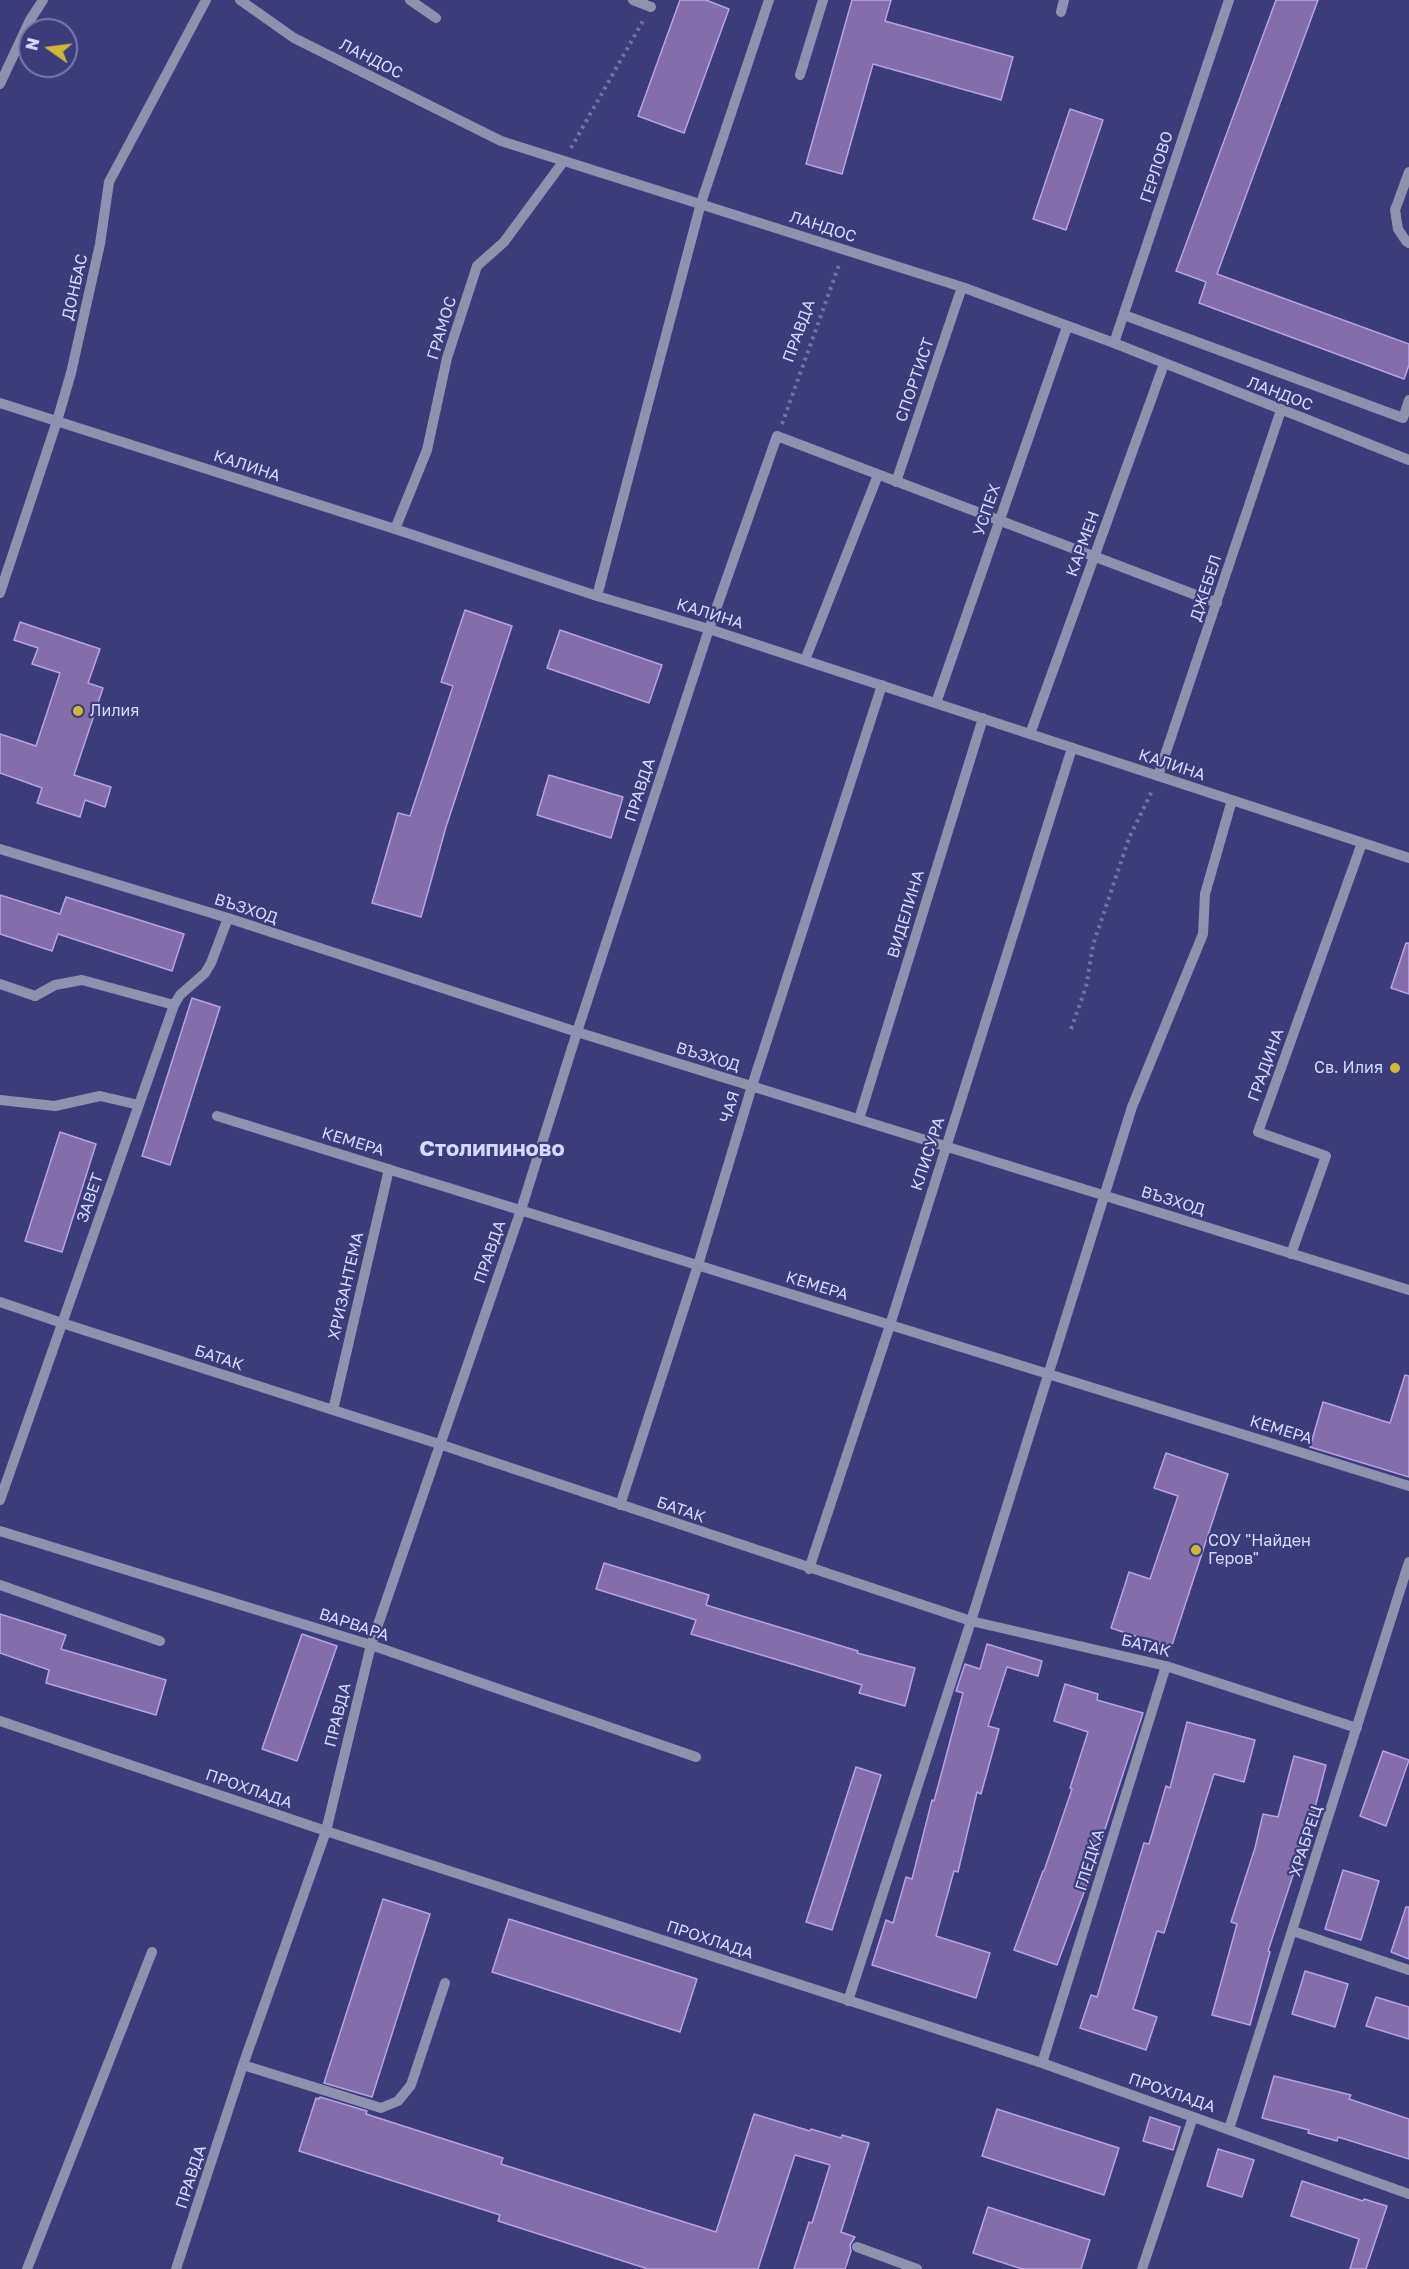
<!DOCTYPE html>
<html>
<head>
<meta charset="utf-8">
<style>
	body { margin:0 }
	#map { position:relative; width:1409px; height:2269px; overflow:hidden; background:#3b3c79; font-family:"Golos Text",sans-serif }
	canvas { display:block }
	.north { position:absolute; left:18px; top:18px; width:60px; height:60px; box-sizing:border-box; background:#3b3c79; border:2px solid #797bae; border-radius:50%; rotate:284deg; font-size:16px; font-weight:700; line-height:24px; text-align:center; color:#d5dafe }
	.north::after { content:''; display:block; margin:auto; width:21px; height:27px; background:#cdb938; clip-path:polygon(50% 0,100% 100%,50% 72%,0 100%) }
</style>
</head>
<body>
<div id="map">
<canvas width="1409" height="2269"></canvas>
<div class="north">N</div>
</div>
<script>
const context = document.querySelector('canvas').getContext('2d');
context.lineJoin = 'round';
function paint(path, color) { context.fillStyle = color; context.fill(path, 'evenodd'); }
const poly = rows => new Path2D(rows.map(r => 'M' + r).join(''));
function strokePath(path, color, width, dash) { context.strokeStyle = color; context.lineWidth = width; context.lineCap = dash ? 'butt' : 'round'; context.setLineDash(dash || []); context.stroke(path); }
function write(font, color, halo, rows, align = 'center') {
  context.font = font + ' "Golos Text",sans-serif'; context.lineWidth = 4.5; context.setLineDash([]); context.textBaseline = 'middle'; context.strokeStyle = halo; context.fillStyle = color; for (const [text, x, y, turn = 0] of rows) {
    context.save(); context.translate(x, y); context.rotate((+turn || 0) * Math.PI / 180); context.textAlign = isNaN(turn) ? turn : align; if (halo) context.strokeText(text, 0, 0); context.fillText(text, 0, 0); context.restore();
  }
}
const building = poly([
	[680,0,706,0,729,9,684,133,638,116,680,0],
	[852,0,891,0,885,21,1013,57,1001,100,873,64,842,174,806,164,852,0],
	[1276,0,1318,0,1217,274,1409,344,1409,365,1404,379,1199,303,1206,282,1176,271,1276,0],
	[1070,109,1103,120,1066,230,1033,219,1070,109],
	[465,610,512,626,446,827,421,917,372,903,398,813,410,816,453,686,441,682,465,610],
	[20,622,100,649,88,683,103,688,74,775,111,787,105,807,85,800,80,817,37,803,42,788,0,773,0,734,36,746,60,673,32,664,38,648,14,640,20,622],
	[560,630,662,665,649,703,547,668,560,630],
	[549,775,623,797,611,838,537,815,549,775],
	[0,895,60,914,66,897,184,934,172,971,58,934,52,951,0,934,0,895],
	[1406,943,1409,943,1409,994,1391,988,1406,943],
	[192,998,220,1007,170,1165,142,1156,192,998],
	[60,1132,96,1144,62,1252,25,1241,60,1132],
	[1405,1375,1409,1376,1409,1477,1310,1447,1323,1402,1390,1423,1405,1375],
	[1166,1453,1228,1474,1171,1648,1111,1628,1129,1572,1150,1579,1178,1496,1154,1488,1166,1453],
	[604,1563,709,1595,706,1605,858,1651,857,1653,915,1668,905,1706,859,1693,862,1685,691,1634,696,1620,596,1589,604,1563],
	[0,1614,66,1635,61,1649,166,1680,156,1715,46,1683,49,1670,0,1653,0,1614],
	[302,1634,337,1646,297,1761,262,1749,302,1634],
	[987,1644,1042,1661,1038,1676,1007,1667,988,1726,999,1729,981,1794,977,1792,958,1872,954,1871,936,1936,990,1953,976,1998,872,1965,886,1920,893,1923,906,1877,912,1879,932,1800,934,1801,963,1693,956,1691,965,1664,980,1669,987,1644],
	[1065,1684,1098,1694,1097,1700,1143,1713,1086,1887,1057,1965,1014,1950,1043,1871,1044,1871,1072,1789,1070,1788,1088,1732,1054,1721,1065,1684],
	[1187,1722,1255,1740,1244,1782,1214,1774,1164,1933,1157,1931,1133,2009,1157,2017,1146,2050,1080,2028,1091,1995,1097,1997,1144,1843,1149,1844,1166,1786,1170,1788,1187,1722],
	[1383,1751,1409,1760,1386,1826,1360,1816,1383,1751],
	[1294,1756,1326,1765,1302,1858,1299,1857,1268,1951,1270,1952,1250,2025,1212,2015,1237,1924,1231,1922,1255,1848,1263,1814,1278,1817,1294,1756],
	[856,1767,881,1775,832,1930,806,1922,856,1767],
	[1343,1870,1379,1881,1361,1940,1325,1929,1343,1870],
	[383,1899,430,1914,372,2097,324,2083,383,1899],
	[1406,1907,1409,1907,1409,1959,1391,1952,1406,1907],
	[509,1919,697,1979,680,2032,492,1972,509,1919],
	[1305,1971,1348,1984,1335,2027,1292,2014,1305,1971],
	[1376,1997,1409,2007,1409,2039,1366,2026,1376,1997],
	[1274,2076,1351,2095,1349,2099,1409,2119,1409,2159,1338,2137,1337,2141,1308,2133,1309,2130,1262,2118,1274,2076],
	[320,2097,367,2111,366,2114,503,2158,501,2164,716,2232,754,2114,810,2131,811,2129,841,2138,842,2135,869,2143,841,2232,855,2237,850,2245,851,2251,845,2269,794,2269,809,2222,812,2223,830,2165,795,2155,758,2269,648,2269,498,2221,500,2215,299,2151,316,2098,319,2099,320,2097],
	[997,2109,1119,2148,1104,2195,982,2156,997,2109],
	[1150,2117,1180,2127,1173,2150,1143,2141,1150,2117],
	[1218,2149,1254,2160,1242,2197,1207,2186,1218,2149],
	[1302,2181,1363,2201,1364,2199,1387,2206,1366,2269,1350,2269,1359,2239,1291,2216,1302,2181],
	[988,2207,1090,2240,1081,2269,1022,2269,973,2253,988,2207]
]);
paint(building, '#836daa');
strokePath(building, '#b9a1e7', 1.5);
strokePath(poly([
	[571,148,644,19],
	[782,424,839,265],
	[1071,1029,1086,987,1093,945,1129,838,1153,789]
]), '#6f71a6', 4, [3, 4.5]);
strokePath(poly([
	[240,0,294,38,501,141,962,287,1114,343,1409,460],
	[410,0,436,18],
	[633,0,651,7],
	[1061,12,1064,0],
	[800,75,823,0],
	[0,84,30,20,43,0],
	[1409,172,1395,210,1398,229,1406,241,1409,243],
	[1124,315,1403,418,1409,400],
	[1114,343,1229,0],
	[0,403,395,529,597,596,709,629,1409,858],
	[896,482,962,287],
	[395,529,427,450,447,358,477,266,504,242,563,162],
	[0,593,57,421,71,373,100,244,109,182,206,0],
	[597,596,701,203,769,0],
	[805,660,878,475],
	[936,703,1067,327],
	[1030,734,1164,364],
	[1158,776,1281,410],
	[0,849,228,918,577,1032,1409,1290],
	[0,984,35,996,55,985,82,980,174,1005],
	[0,1100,55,1106,100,1096,139,1105],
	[217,1116,1409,1486],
	[859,1119,983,718],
	[1291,1254,1326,1156,1258,1132,1362,843],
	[0,1302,62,1323,439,1444,971,1621,1166,1666,1357,1728],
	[333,1410,389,1169],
	[0,1500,174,1005,180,995,205,973,211,963,228,918],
	[620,1505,698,1265,752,1086,882,685],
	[0,1531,371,1645,696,1757],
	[809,1569,890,1325,1072,748],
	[0,1585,160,1641],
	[0,1721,326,1831,1042,2063,1409,2194],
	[1293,1931,1409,1970],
	[848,2001,971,1621,1132,1107,1203,934,1205,894,1232,800],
	[1042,2063,1166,1666],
	[243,2065,381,2108,398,2101,411,2085,445,1983],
	[1229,2129,1409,1562],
	[857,2247,917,2269],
	[27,2269,152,1952],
	[176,2269,243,2065,326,1831,371,1645,521,1210,577,1032,709,629,777,436,1217,603],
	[1142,2269,1193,2117]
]), '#8e92ae', 10);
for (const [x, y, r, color] of [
	[78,711,6,"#cdb938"],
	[1395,1068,6,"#cdb938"],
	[1196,1550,6,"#cdb938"]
]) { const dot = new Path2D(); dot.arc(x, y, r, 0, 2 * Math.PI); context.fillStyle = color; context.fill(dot); strokePath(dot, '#3b3c79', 2); }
write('16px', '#d5dafe', '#3b3c79', [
	["ЛАНДОС",371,59,27],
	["ГЕРЛОВО",1157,167,-72],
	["ЛАНДОС",823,227,18],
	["ДОНБАС",75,287,-77],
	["ГРАМОС",442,328,-73],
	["ПРАВДА",799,331,-70],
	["СПОРТИСТ",915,380,-71],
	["ЛАНДОС",1280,394,21],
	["КАЛИНА",247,466,18],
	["УСПЕХ",987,510,-71],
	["КАРМЕН",1083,544,-70],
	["ДЖЕБЕЛ",1206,588,-72],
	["КАЛИНА",710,614,17],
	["КАЛИНА",1172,765,18],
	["ПРАВДА",640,790,-72],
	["ВЪЗХОД",246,909,18],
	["ВИДЕЛИНА",906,914,-73],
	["ВЪЗХОД",708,1057,17],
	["ГРАДИНА",1266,1065,-70],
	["ЧАЯ",730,1107,-73],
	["КЕМЕРА",353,1142,17],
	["КЛИСУРА",928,1154,-72],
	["ЗАВЕТ",90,1198,-71],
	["ВЪЗХОД",1173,1201,17],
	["ПРАВДА",490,1252,-71],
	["ХРИЗАНТЕМА",346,1286,-77],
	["КЕМЕРА",817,1286,17],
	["БАТАК",219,1358,18],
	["КЕМЕРА",1281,1430,17],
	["БАТАК",681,1510,19],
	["ВАРВАРА",354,1625,18],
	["БАТАК",1146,1646,14],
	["ПРАВДА",338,1715,-76],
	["ПРОХЛАДА",249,1789,19],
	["ХРАБРЕЦ",1306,1841,-72],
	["ГЛЕДКА",1090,1860,-73],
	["ПРОХЛАДА",710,1940,18],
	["ПРОХЛАДА",1172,2093,19],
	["ПРАВДА",191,2177,-72]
]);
write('16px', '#d5dafe', '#3b3c79', [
	["Лилия",90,711],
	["Св. Илия",1383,1068,"right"],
	["СОУ \"Найден",1208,1541],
	["Геров\"",1208,1559]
], 'left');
write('bold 22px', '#d5dafe', '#3b3c79', [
	["Столипиново",492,1149]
]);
</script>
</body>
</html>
